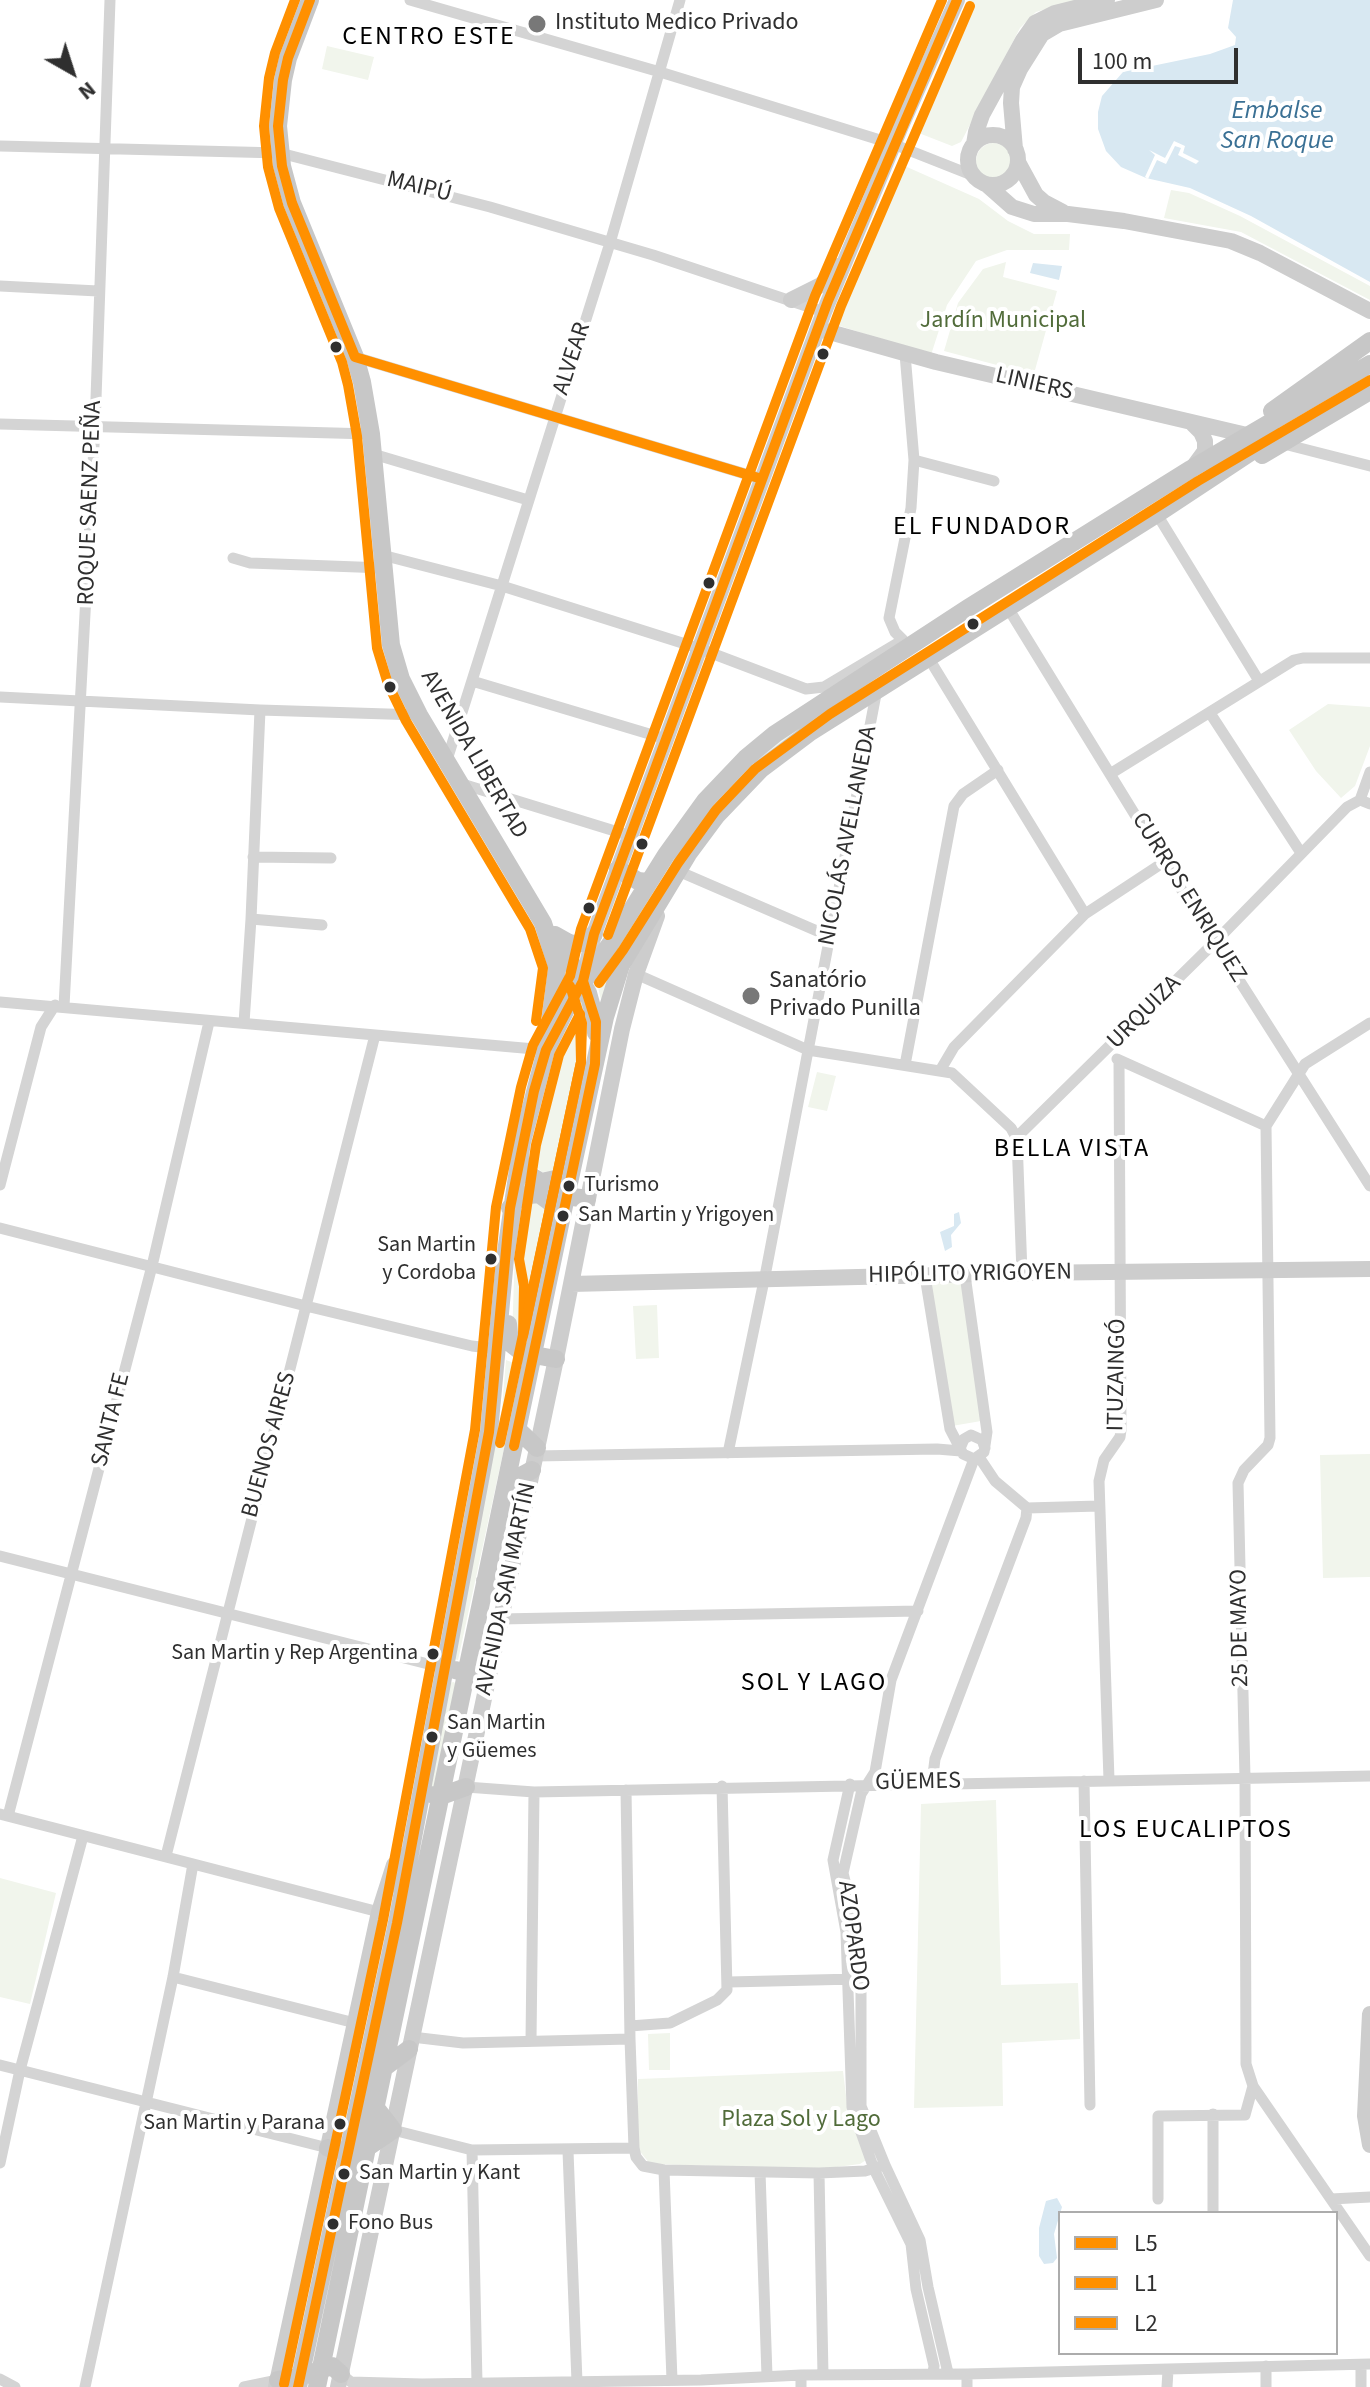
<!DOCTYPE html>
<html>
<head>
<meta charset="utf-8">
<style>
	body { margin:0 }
	#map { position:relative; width:1370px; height:2387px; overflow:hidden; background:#fff; font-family:"Source Sans 3",sans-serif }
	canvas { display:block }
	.legend { position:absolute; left:1058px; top:2211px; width:280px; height:144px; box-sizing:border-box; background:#fff; border:2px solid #acacac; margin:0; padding:10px 14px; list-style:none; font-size:24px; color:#2f2f2f }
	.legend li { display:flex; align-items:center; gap:16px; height:40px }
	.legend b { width:40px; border:2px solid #acacac }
	.north { position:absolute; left:32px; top:32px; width:80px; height:80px; -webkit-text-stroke:6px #fff; paint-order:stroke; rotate:141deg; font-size:22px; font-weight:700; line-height:32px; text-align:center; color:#2f2f2f }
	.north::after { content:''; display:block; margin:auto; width:28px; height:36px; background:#2f2f2f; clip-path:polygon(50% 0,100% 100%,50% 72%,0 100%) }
	.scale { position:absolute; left:1078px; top:48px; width:160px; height:36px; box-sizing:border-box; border:4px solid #2f2f2f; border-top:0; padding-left:10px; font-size:24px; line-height:28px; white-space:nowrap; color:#2f2f2f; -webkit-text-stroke:6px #fff; paint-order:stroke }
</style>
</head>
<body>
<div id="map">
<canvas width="1370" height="2387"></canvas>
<ul class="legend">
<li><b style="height:10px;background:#ff9000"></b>L5</li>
<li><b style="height:10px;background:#ff9000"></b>L1</li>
<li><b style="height:10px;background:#ff9000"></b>L2</li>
</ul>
<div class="north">N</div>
<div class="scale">100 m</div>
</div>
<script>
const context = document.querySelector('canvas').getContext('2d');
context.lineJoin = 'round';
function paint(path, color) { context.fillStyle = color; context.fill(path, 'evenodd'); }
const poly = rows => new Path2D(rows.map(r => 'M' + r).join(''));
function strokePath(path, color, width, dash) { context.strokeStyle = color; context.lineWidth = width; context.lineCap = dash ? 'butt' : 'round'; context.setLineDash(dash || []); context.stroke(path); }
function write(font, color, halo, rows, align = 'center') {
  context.font = font + ' "Source Sans 3",sans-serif'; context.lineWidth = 8; context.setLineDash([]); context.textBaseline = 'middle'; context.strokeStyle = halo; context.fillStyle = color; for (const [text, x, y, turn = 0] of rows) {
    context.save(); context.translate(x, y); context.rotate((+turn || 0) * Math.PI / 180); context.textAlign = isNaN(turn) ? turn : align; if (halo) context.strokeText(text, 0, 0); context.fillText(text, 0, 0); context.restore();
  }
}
paint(poly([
	[969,0,1076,0,1036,12,1020,28,961,142,952,146,911,130],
	[327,46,374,57,368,80,322,69],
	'976 161a18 18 0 1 1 36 0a18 18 0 1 1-36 0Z',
	[898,163,979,199,1008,221,1034,234,1070,234,1069,250,1007,250,976,261,947,305,931,355,834,324],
	[1171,190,1189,193,1240,216,1370,286,1370,300,1241,232,1164,218],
	[1006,262,1003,277,1057,291,1035,370,1027,373,944,351,958,303,983,269],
	[873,677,874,682,775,747,753,765,712,809,667,871,623,946,601,1000,596,979,706,809,771,745],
	[1328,704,1370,707,1370,746,1355,786,1341,798,1316,771,1289,730],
	[582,1001,588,1018,588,1032,560,1165,555,1171,542,1172,532,1163,530,1151,532,1138,540,1144,555,1085,550,1076,550,1068,564,1033],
	[817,1072,836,1076,827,1111,808,1107],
	[535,1198,550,1212,528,1339,524,1343,512,1337,515,1251,520,1205],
	[965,1275,981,1421,952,1426,925,1276],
	[657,1305,659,1358,636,1359,633,1306],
	[506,1360,522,1366,458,1660,454,1659,502,1408],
	[1370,1454,1370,1577,1323,1578,1320,1455],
	[454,1682,456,1685,434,1790,431,1790,449,1683],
	[996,1800,1001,1985,1078,1983,1080,2039,1002,2043,1003,2106,914,2108,921,1804],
	[0,1878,56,1893,30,2004,0,1997],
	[670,2033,670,2070,649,2070,648,2034],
	[843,2071,848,2112,866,2160,860,2164,821,2169,650,2164,638,2149,638,2079]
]), '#f1f5ec');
paint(poly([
	[1233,0,1370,0,1370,282,1251,216,1190,188,1146,178,1121,167,1106,151,1098,129,1098,112,1102,96,1123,72,1210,54,1235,45,1236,37,1228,28],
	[1033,263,1062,266,1059,280,1030,273],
	[959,1212,961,1223,951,1235,952,1247,945,1251,940,1232,954,1226,954,1214],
	[1057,2198,1062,2207,1054,2234,1057,2258,1053,2263,1044,2264,1039,2256,1039,2228,1046,2201]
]), '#d8e8f2');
paint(poly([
	[1174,141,1185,146,1183,153,1199,161,1196,164,1178,155,1181,148,1175,146,1166,164,1157,160,1148,179,1145,177,1155,155,1149,150,1165,158]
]), '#fff');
strokePath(poly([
	[410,0,660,72,893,144,974,176],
	[0,146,280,153,490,207,653,255,824,312],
	[0,286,98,291],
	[355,357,762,479],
	[0,424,371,434],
	[1284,444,1370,466],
	[373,454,528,500],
	[914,460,994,481],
	[1155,511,1259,681],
	[382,555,502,586,698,648,806,689,824,687,903,640,895,632,889,618,911,508,914,460,905,354],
	[233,558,250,563,384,568],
	[1008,608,1164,862,1370,1186],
	[928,657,1085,914],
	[472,681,666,739],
	[0,697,260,710,419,715],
	[1210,713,1301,853],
	[446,763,610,243,680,0],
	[1110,774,1294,660,1303,658,1370,658],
	[459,783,631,836],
	[1360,800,1370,772],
	[253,857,331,858],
	[678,871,831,937],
	[251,919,322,925],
	[636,974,808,1050,952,1073,1011,1128,1017,1139],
	[0,1002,546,1050],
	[64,1006,95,427,110,0],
	[244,1023,251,919,260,710],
	[1370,1023,1305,1064,1266,1126,1270,1438,1268,1445,1244,1470,1238,1483,1245,1778,1246,2064,1253,2086,1370,2256],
	[1117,1059,1266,1126],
	[905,1065,954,806,963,794,998,770],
	[941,1069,954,1047,1085,914,1164,862],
	[0,1185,41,1027,55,1005],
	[0,1228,306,1306,472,1346,498,1349],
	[1022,1273,1017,1139,1021,1133,1215,942,1347,807,1360,800,1370,804],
	[925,1276,950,1429,963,1454,974,1459,984,1452,987,1432,965,1275],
	[961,1446,964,1439,971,1435,982,1440,985,1448],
	[728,1453,766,1271,877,689],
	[535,1456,937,1449,961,1451],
	[979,1457,995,1481,1027,1508,1099,1506],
	[0,1556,444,1668],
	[500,1619,918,1611],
	[1109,1780,1099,1481,1104,1460,1120,1437,1121,1430,1119,1061],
	[1084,1781,1090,2105],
	[932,1783,935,1759,1026,1518,1027,1508],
	[850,1784,833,1860,846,1932,852,2107,874,2169,911,2244,916,2289,934,2366,933,2373],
	[466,1787,534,1792,1370,1776],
	[626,1790,630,2039,634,2148,636,2157,643,2166,664,2170,819,2173,865,2171,885,2165],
	[0,1814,379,1912],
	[8,1816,152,1266,209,1022],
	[166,1856,375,1035],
	[173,1977,355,2023],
	[729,1982,856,1979],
	[630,2026,670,2023,717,2000,727,1990,722,1786],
	[412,2037,463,2043,630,2039],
	[531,2040,534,1792],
	[0,2065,328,2148],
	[1213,2114,1213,2213],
	[393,2130,472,2150,634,2148],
	[472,2150,477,2383],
	[568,2151,577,2382],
	[0,2163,20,2070,83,1836],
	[664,2170,672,2380],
	[760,2172,767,2376],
	[819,2173,823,2375],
	[1158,2199,1158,2116,1245,2115,1253,2086],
	[1331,2199,1370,2197],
	[948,2373,928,2287,920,2240,885,2165,861,2106,861,1974,855,1920,843,1873,861,1794,875,1772,891,1680,974,1459],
	[341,2374,351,2382,422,2384,701,2380,801,2375,967,2374,1370,2364],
	[967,2374,967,2387],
	[0,2379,15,2387],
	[85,2387,173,1977,193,1864],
	[244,2387,278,2380],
	[801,2387,801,2375],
	[1167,2387,1168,2370],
	[1266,2387,1266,2366],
	[1361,2387,1361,2365]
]), '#d4d4d4', 11);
strokePath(poly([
	'968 160a25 25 0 1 1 50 0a25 25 0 1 1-50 0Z',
	[974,144,976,132,982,115,1023,40,1035,23,1055,13,1107,0],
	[1015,149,1011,103,1012,87,1020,69,1042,34,1059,24,1156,0],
	[1018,162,1036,195,1044,202,1063,212],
	[986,184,1012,207,1034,214,1068,214,1124,221,1231,241,1260,253,1370,311],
	[791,300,821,285,838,266],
	[819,329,936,362,1251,436],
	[1191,422,1201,432,1205,441,1205,451,1194,466],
	[583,981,594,934,824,312,901,126,957,0],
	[571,1284,1022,1273,1370,1269],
	[1370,2014,1365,2116,1370,2145],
	[276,2387,379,1912,394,1865,411,1851],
	[338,2387,556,1359,622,1029,636,974,657,916]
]), '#cdcdcd', 16);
strokePath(poly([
	[310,0,288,58,283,80,278,126,282,166,292,203,355,357,362,382,371,434,391,645,401,679,419,715,543,923,557,967,549,1031],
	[1272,411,1370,341],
	[1262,455,1370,391],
	[618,869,638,881,648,882],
	[555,935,571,944,582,943,594,934],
	[556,936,588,993,596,1022,596,1033],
	[519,1157,526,1173,541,1182,560,1178,571,1165],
	[566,1196,587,1199],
	[510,1208,520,1196,539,1194,554,1205,561,1220],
	[508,1324,510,1343,524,1354],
	[523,1353,556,1359],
	[517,1429,537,1448],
	[506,1484,532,1470],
	[485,1581,504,1600],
	[455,1670,488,1678],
	[434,1795,441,1796,466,1787],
	[385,2067,409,2049],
	[368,2147,393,2130,376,2108],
	[328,2148,349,2152],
	[278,2380,300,2377,332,2366,341,2374],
	[298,2387,397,1923,489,1432,505,1259,522,1142,546,1050,570,1001,611,943,666,855,705,801,746,758,775,734,968,608,1191,469,1370,364],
	[317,2387,561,1220,605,1017,621,965,688,854,717,815,761,769,809,733,1157,514,1275,436]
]), '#c7c7c7', 18);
strokePath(poly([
	[310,0,288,58,283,80,278,126,282,166,292,203,355,357,762,479],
	[514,1446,595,1064,596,1022,583,981],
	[298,2387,397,1923,489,1432,510,1208,534,1091,546,1050,583,981,594,934,828,301,957,0]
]), '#ff9000', 10);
strokePath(poly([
	[295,0,275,53,269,78,264,126,268,167,279,208,342,362,348,385,357,436,377,648,388,684,406,721,530,929,543,968,536,1021],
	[608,935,841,306,970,6],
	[599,983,623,950,678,863,716,810,755,769,830,714,1198,481,1370,380],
	[580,1014,581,1062,523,1336,524,1286,519,1259,536,1145,559,1055,580,1014]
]), '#ff9000', 10);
strokePath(poly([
	[500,1443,581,1062,582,1023,570,986],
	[284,2384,383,1920,475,1430,496,1207,521,1087,533,1045,570,976,581,929,815,296,942,0]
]), '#ff9000', 10);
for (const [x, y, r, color] of [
	[537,24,10,"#787878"],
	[336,347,7,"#2f2f2f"],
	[823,354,7,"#2f2f2f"],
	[709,583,7,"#2f2f2f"],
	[973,624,7,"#2f2f2f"],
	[390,687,7,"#2f2f2f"],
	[642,844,7,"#2f2f2f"],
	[589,908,7,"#2f2f2f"],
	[751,996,10,"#787878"],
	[569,1186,7,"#2f2f2f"],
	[563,1216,7,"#2f2f2f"],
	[491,1259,7,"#2f2f2f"],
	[433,1654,7,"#2f2f2f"],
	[432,1737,7,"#2f2f2f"],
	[340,2124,7,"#2f2f2f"],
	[344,2174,7,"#2f2f2f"],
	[333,2224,7,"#2f2f2f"]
]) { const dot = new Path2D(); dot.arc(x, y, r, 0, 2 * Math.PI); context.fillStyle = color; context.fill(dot); strokePath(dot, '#fff', 3); }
write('22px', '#2f2f2f', '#fff', [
	["Turismo",584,1186],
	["San Martin y Yrigoyen",578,1216],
	["San Martin",476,1246,"right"],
	["y Cordoba",476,1274,"right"],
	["San Martin y Rep Argentina",418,1654,"right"],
	["San Martin",447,1724],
	["y Güemes",447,1752],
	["San Martin y Parana",325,2124,"right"],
	["San Martin y Kant",359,2174],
	["Fono Bus",348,2224]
], 'left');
write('24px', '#2f2f2f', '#fff', [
	["Instituto Medico Privado",555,24],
	["Sanatório",769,982],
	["Privado Punilla",769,1010]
], 'left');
write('24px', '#2f2f2f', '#fff', [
	["MAIPÚ",419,188,14],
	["ALVEAR",573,359,-72],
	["LINIERS",1034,385,13],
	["ROQUE SAENZ PEÑA",91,503,-88],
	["AVENIDA LIBERTAD",473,755,60],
	["NICOLÁS AVELLANEDA",849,836,-79],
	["CURROS ENRIQUEZ",1188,898,58],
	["URQUIZA",1145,1013,-45],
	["HIPÓLITO YRIGOYEN",970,1275,-1],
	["ITUZAINGÓ",1118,1375,-89],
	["SANTA FE",112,1420,-76],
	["BUENOS AIRES",270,1445,-75],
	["AVENIDA SAN MARTÍN",507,1589,-78],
	["25 DE MAYO",1241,1628,-91],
	["GÜEMES",918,1783,-1],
	["AZOPARDO",852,1936,82]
]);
write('24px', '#516c3a', '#fff', [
	["Jardín Municipal",1003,322],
	["Plaza Sol y Lago",801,2121]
]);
context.letterSpacing = '2px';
write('26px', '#000', '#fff', [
	["CENTRO ESTE",429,38],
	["EL FUNDADOR",982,528],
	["BELLA VISTA",1072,1150],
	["SOL Y LAGO",814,1684],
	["LOS EUCALIPTOS",1186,1831]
]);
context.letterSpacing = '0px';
write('italic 26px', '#3a7094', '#fff', [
	["Embalse",1277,112],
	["San Roque",1277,142]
]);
</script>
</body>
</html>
